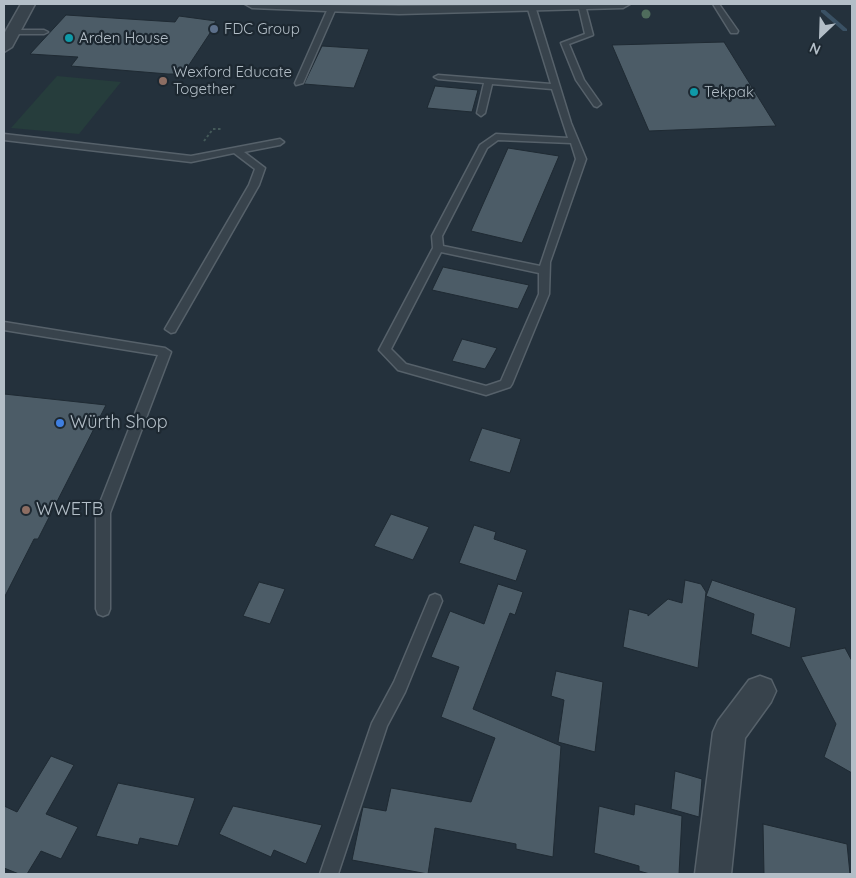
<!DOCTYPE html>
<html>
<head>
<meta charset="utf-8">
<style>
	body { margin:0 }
	#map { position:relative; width:856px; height:878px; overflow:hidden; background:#24313c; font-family:Quicksand,sans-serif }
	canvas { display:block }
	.frame { position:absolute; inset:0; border:5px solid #b3bec7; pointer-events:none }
	.north { position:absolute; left:796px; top:10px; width:50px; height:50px; -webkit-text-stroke:4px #1d2831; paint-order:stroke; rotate:204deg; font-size:14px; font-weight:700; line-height:20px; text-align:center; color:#b3bec7 }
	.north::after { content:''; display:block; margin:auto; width:18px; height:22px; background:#b3bec7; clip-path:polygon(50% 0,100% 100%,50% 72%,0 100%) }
</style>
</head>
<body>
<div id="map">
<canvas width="856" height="878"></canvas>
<div class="frame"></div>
<div class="north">N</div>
</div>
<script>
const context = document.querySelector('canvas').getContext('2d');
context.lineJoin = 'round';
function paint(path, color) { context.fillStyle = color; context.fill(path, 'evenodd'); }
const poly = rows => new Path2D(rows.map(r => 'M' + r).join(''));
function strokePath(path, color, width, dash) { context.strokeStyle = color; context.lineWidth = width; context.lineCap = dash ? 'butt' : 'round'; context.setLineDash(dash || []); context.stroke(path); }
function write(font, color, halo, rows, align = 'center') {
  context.font = font + ' Quicksand,sans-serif'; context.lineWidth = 4.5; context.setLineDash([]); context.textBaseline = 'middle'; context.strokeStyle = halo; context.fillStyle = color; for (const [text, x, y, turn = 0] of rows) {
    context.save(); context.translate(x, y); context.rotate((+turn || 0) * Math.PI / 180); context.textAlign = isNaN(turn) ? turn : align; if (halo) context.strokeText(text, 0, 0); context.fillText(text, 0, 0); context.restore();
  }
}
paint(poly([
	[57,76,121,82,79,134,11,128]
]), '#263d3c');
paint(poly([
	[821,10,825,10,847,29,847,31,843,31,821,12,821,10]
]), '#3a5164');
const building = poly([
	[66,15,175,22,179,16,216,21,212,27,214,27,183,74,168,74,71,66,78,57,30,54,66,15],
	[724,42,776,126,649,131,612,45,724,42],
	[322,46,369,49,354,88,304,84,322,46],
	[435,86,478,90,472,112,427,108,435,86],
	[508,148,559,156,522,243,471,231,508,148],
	[443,267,529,285,518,309,432,290,443,267],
	[462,339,497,348,485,369,452,361,462,339],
	[4,394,106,405,38,539,34,539,4,598,4,394],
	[482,428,521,439,510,473,469,461,482,428],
	[391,514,429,527,413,560,374,546,391,514],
	[474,525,496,532,494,539,527,550,516,581,459,563,474,525],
	[685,580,701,584,706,592,698,668,623,647,629,609,648,614,648,616,668,599,682,603,685,580],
	[712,580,796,608,790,648,751,634,754,614,706,596,712,580],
	[259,582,285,589,270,624,243,616,259,582],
	[498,584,523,592,515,615,510,613,473,709,561,746,553,857,516,849,516,844,435,828,428,874,352,860,363,807,386,811,391,788,471,802,495,738,441,717,459,667,431,657,450,611,484,624,498,584],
	[845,648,852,661,852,773,824,757,836,724,801,657,845,648],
	[556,671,603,682,595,752,558,742,564,700,551,696,556,671],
	[51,756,74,765,46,814,78,827,61,859,41,851,27,874,19,874,4,868,4,806,17,812,51,756],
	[675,771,702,779,699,817,671,809,675,771],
	[118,783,195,798,178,846,140,838,138,845,96,836,118,783],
	[635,804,682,816,679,874,650,874,639,871,639,866,594,853,599,806,634,815,635,804],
	[233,806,322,825,306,864,274,850,271,857,219,834,233,806],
	[763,824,847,844,850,874,764,874,763,824]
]);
paint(building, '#4c5c67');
strokePath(building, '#1f2a33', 1);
const lane = poly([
	[531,4,535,6,571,123,586,159,550,262,549,294,512,384,510,387,486,395,398,370,379,350,433,248,432,236,480,145,496,134,568,138,552,89,492,84,485,113,481,116,477,113,484,83,438,79,434,77,438,75,551,84,527,6,531,4],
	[498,140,571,143,576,159,540,266,443,246,442,236,487,148,498,140],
	[441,252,539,273,539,294,501,381,486,386,406,364,391,349,441,252],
	[578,4,585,5,593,35,569,44,584,80,601,104,597,107,594,106,576,80,561,43,585,34,578,4],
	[713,4,719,4,738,31,737,33,731,33,713,4],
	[329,6,336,8,303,83,296,85,295,83,329,6],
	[9,30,44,30,48,32,44,34,9,34,9,30],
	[4,134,191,156,280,139,284,142,280,145,244,152,265,168,259,185,175,332,171,333,165,329,249,185,255,169,234,153,191,162,4,140,4,134],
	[4,322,165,348,171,352,110,513,110,609,108,614,103,616,98,614,96,609,96,513,158,355,4,330,4,322],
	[435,594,440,596,442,601,405,692,387,726,338,874,320,874,372,723,394,682,430,596,435,594]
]);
const street = poly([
	[21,4,35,4,12,47,4,52,4,34,21,4],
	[245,4,399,6,630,4,623,8,399,14,252,8,245,4],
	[760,676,771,680,776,691,771,702,745,738,731,874,695,874,713,732,718,721,749,680,760,676]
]);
strokePath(lane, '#56616a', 3);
strokePath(street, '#56616a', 3);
strokePath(poly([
	[204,141,213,129,223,129]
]), '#445959', 2, [2.5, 2.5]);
paint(lane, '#38434c');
paint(street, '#38434c');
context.fillStyle = '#4f6c5c';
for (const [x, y] of [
	[646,14]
]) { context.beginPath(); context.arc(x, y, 4.5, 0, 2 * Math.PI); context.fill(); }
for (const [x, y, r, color] of [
	[214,29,5,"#5c6f8a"],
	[69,38,5,"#0f9aa8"],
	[163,81,5,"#8d6e63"],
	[694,92,5,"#0f9aa8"],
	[60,423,5,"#3f7fe0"],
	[26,510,5,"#8d6e63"]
]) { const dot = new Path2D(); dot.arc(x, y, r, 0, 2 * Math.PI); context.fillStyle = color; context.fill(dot); strokePath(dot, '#1d2831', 2); }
write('15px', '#b3bec7', '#1d2831', [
	["FDC Group",224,29],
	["Arden House",79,38],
	["Wexford Educate",173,72],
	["Together",173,89],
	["Tekpak",704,92]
], 'left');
write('18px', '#b3bec7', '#1d2831', [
	["Würth Shop",70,423],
	["WWETB",36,510]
], 'left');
</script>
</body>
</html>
